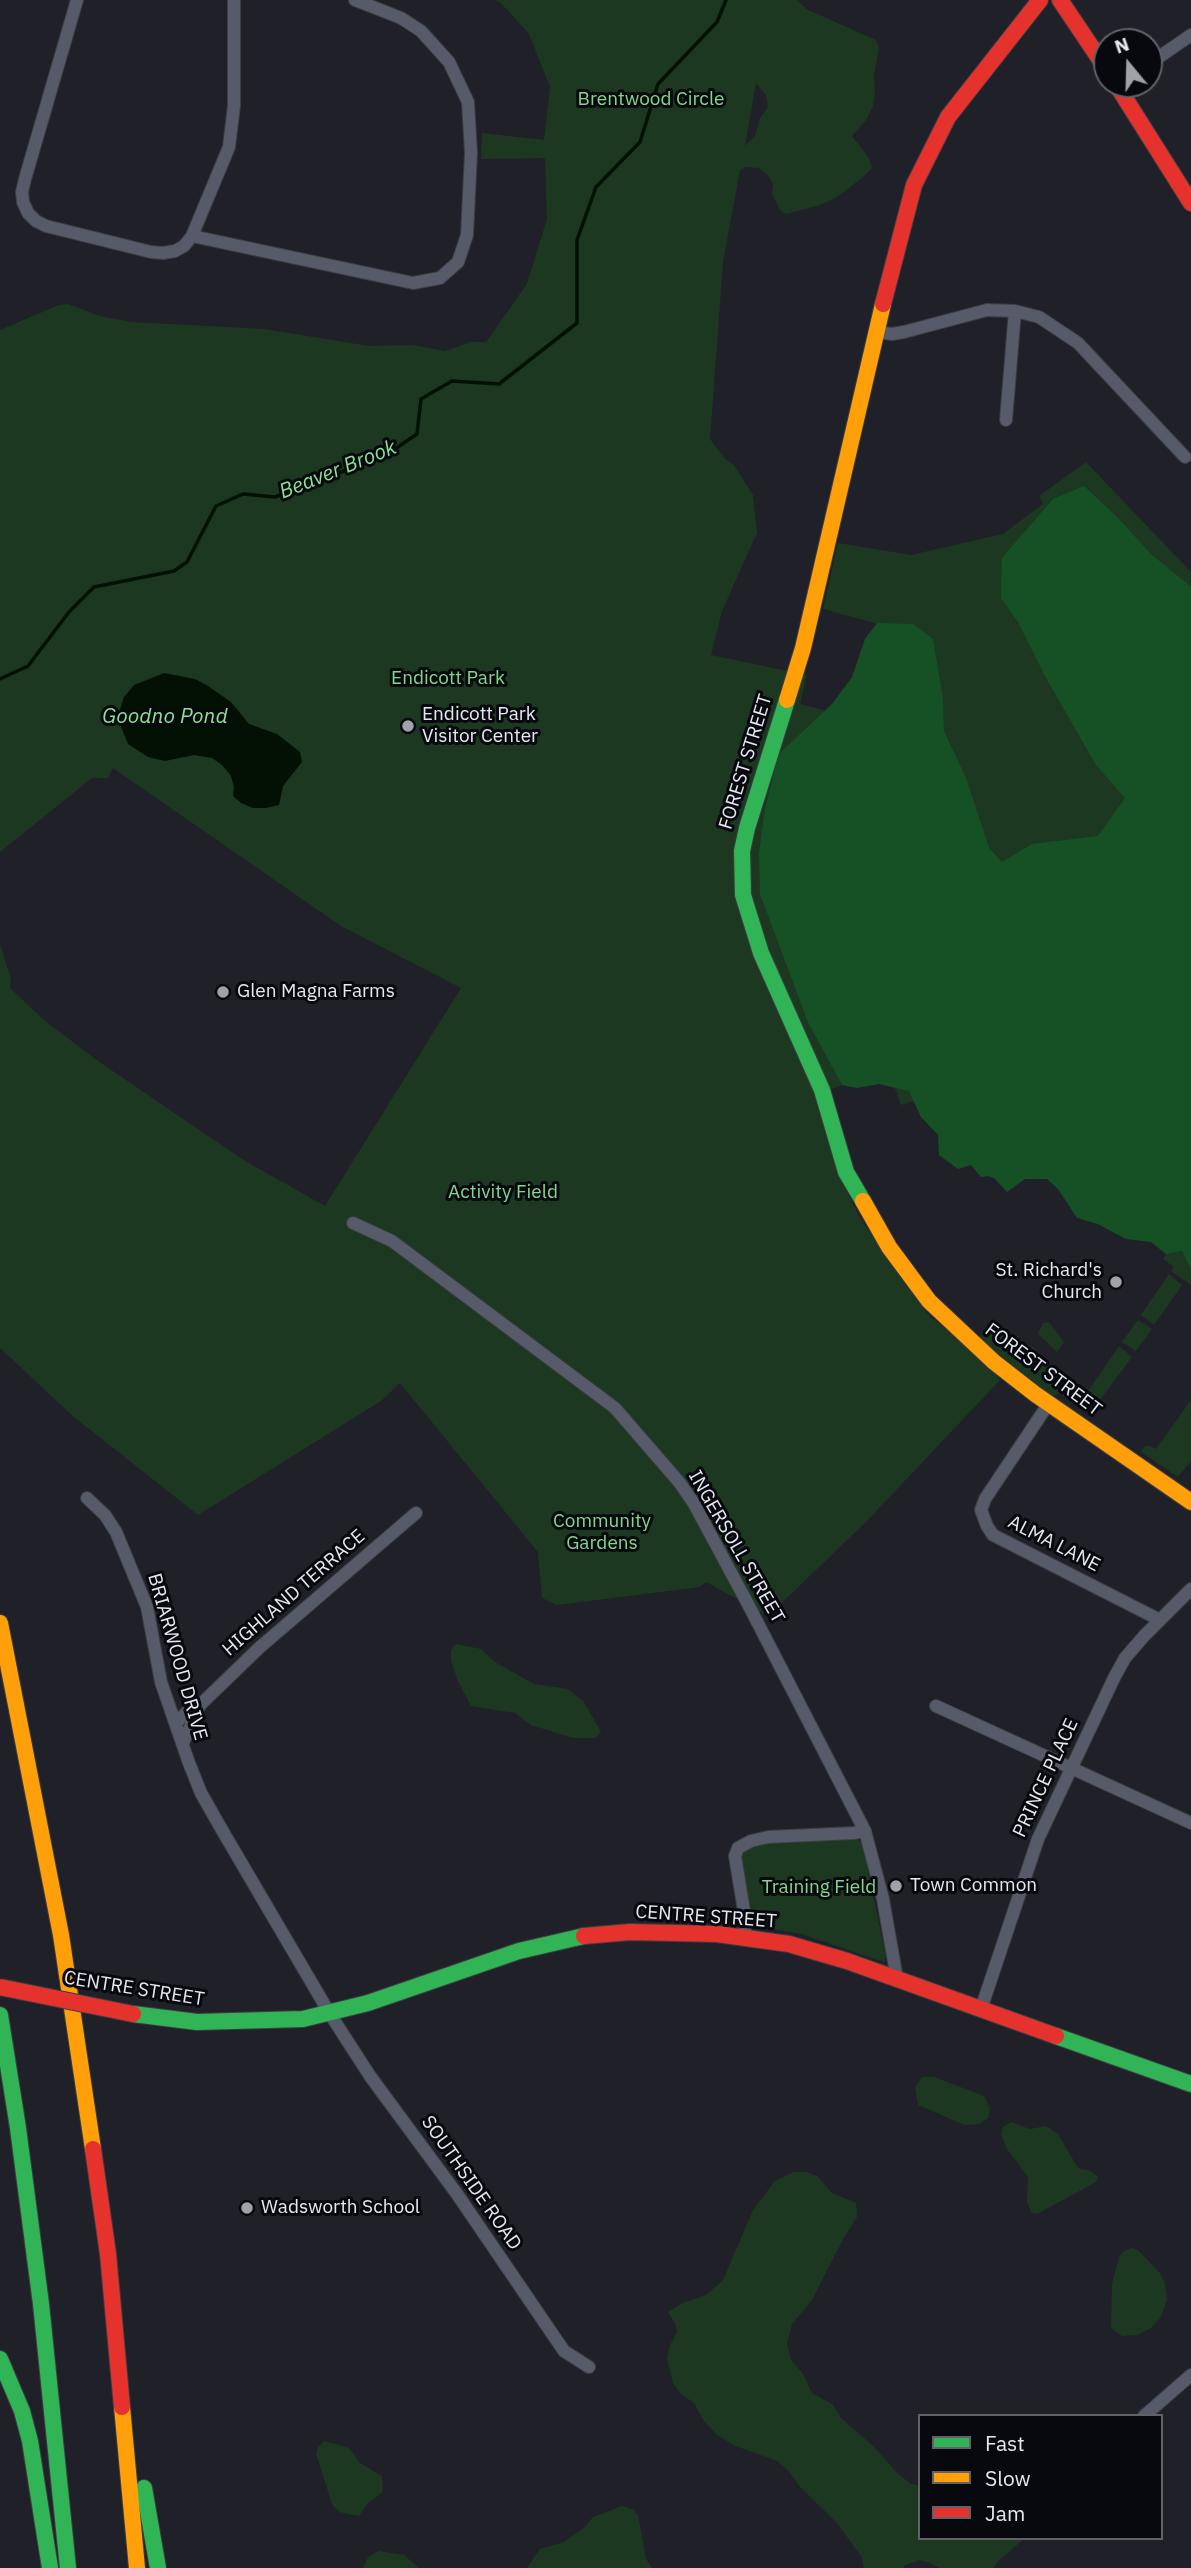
<!DOCTYPE html>
<html>
<head>
<meta charset="utf-8">
<style>
	body { margin:0 }
	#map { position:relative; width:1191px; height:2568px; overflow:hidden; background:#202128; font-family:"IBM Plex Sans",sans-serif }
	canvas { display:block }
	.legend { position:absolute; left:918px; top:2414px; width:245px; height:126px; box-sizing:border-box; background:#08090e; border:2px solid #606268; margin:0; padding:9px 12px; list-style:none; font-size:21px; color:#e5e8f0 }
	.legend li { display:flex; align-items:center; gap:14px; height:35px }
	.legend b { width:35px; border:2px solid #606268 }
	.north { position:absolute; left:1093px; top:28px; width:70px; height:70px; box-sizing:border-box; background:#08090e; border:2px solid #606268; border-radius:50%; rotate:341deg; font-size:19px; font-weight:700; line-height:28px; text-align:center; color:#e5e8f0 }
	.north::after { content:''; display:block; margin:auto; width:24px; height:32px; background:#a0a2aa; clip-path:polygon(50% 0,100% 100%,50% 72%,0 100%) }
</style>
</head>
<body>
<div id="map">
<canvas width="1191" height="2568"></canvas>
<ul class="legend">
<li><b style="height:9px;background:#30b455"></b>Fast</li>
<li><b style="height:9px;background:#ff9f0a"></b>Slow</li>
<li><b style="height:9px;background:#e5322d"></b>Jam</li>
</ul>
<div class="north">N</div>
</div>
<script>
const context = document.querySelector('canvas').getContext('2d');
context.lineJoin = 'round';
function paint(path, color) { context.fillStyle = color; context.fill(path, 'evenodd'); }
const poly = rows => new Path2D(rows.map(r => 'M' + r).join(''));
function strokePath(path, color, width, dash) { context.strokeStyle = color; context.lineWidth = width; context.lineCap = dash ? 'butt' : 'round'; context.setLineDash(dash || []); context.stroke(path); }
function write(font, color, halo, rows, align = 'center') {
  context.font = font + ' "IBM Plex Sans",sans-serif'; context.lineWidth = 6; context.setLineDash([]); context.textBaseline = 'middle'; context.strokeStyle = halo; context.fillStyle = color; for (const [text, x, y, turn = 0] of rows) {
    context.save(); context.translate(x, y); context.rotate((+turn || 0) * Math.PI / 180); context.textAlign = isNaN(turn) ? turn : align; if (halo) context.strokeText(text, 0, 0); context.fillText(text, 0, 0); context.restore();
  }
}
paint(poly([
	[494,0,797,0,806,9,876,40,879,47,874,76,875,92,873,106,866,120,852,136,869,158,872,168,862,178,837,197,820,205,786,214,780,210,772,194,773,184,768,175,759,168,746,167,740,170,723,262,710,439,725,459,734,465,753,495,757,533,722,611,711,655,807,675,800,704,873,723,893,628,823,609,838,543,911,555,1003,534,1043,504,1039,496,1086,462,1191,572,1191,1151,957,1087,901,1105,888,1069,820,1093,838,1174,859,1216,895,1270,928,1315,989,1363,1000,1380,867,1521,768,1616,706,1582,700,1587,557,1605,542,1598,538,1552,400,1383,381,1401,198,1515,74,1417,0,1348,0,945,11,979,10,988,45,1021,98,1061,245,1161,325,1206,461,988,341,926,113,768,108,778,92,778,0,852,0,330,59,305,68,304,100,316,131,322,264,329,369,346,413,345,445,351,471,342,486,342,527,284,547,219,545,158,481,159,482,133,544,140,550,87,529,34,501,3],
	[756,83,766,95,768,107,760,118,755,136,745,146],
	[1182,1251,1191,1269,1191,1285,1171,1271,1174,1267,1163,1259,1166,1254],
	[1169,1274,1182,1285,1154,1325,1141,1315],
	[1138,1320,1152,1329,1136,1351,1122,1342],
	[1049,1322,1064,1342,1057,1352,1038,1334,1043,1323],
	[986,1329,1012,1335,1034,1348,1060,1380,1063,1388,1061,1393,1052,1396,1021,1374,981,1339,981,1332],
	[1119,1346,1132,1357,1097,1404,1086,1394],
	[1191,1400,1191,1461,1178,1477,1141,1452,1145,1446,1150,1446,1156,1449],
	[456,1644,481,1649,495,1662,534,1684,568,1689,584,1702,601,1732,595,1738,573,1738,531,1725,515,1713,471,1706,457,1679,451,1660,451,1650],
	[851,1837,862,1842,886,1957,884,1962,801,1934,749,1925,740,1856,744,1850,769,1841],
	[922,2077,934,2077,984,2096,990,2108,988,2118,979,2124,965,2125,918,2105,915,2087],
	[1011,2122,1030,2129,1046,2126,1058,2134,1078,2168,1090,2171,1098,2176,1096,2182,1037,2214,1032,2213,1027,2202,1028,2177,1007,2149,1001,2134,1003,2127],
	[794,2172,806,2172,817,2176,832,2193,856,2203,857,2217,842,2241,812,2300,792,2324,787,2343,791,2360,803,2374,812,2393,832,2404,842,2419,874,2447,898,2474,911,2484,920,2486,920,2538,1025,2538,997,2562,994,2568,939,2568,931,2563,920,2560,905,2565,903,2568,864,2568,861,2556,837,2523,800,2487,788,2470,777,2461,733,2445,717,2435,704,2421,694,2403,680,2393,673,2383,667,2358,669,2347,677,2332,676,2325,668,2312,683,2303,706,2295,723,2280,753,2210,775,2181],
	[1131,2248,1138,2250,1159,2272,1165,2284,1167,2300,1160,2318,1151,2328,1137,2335,1122,2336,1111,2328,1112,2284,1119,2257,1124,2251],
	[324,2441,349,2448,360,2463,382,2476,383,2492,368,2503,359,2516,339,2512,332,2504,316,2454,318,2447],
	[622,2506,634,2510,638,2515,646,2559,652,2568,527,2568,540,2549,564,2542,585,2527,593,2517],
	[379,2551,404,2555,419,2568,363,2568,368,2557]
]), '#1c3821');
paint(poly([
	[1084,486,1117,517,1151,554,1191,587,1191,1269,1182,1251,1166,1254,1151,1242,1126,1239,1098,1224,1077,1218,1058,1189,1047,1179,1025,1179,1007,1192,994,1178,988,1176,981,1177,971,1165,958,1169,939,1155,938,1135,921,1117,909,1091,879,1084,857,1088,842,1085,808,1022,760,894,759,853,765,809,779,754,833,703,852,677,865,639,877,623,913,624,933,639,943,699,944,731,966,778,989,848,1002,862,1032,844,1098,836,1125,798,1096,765,1045,676,1018,622,1001,598,1002,558,1053,499]
]), '#165125');
paint(poly([
	[164,673,195,679,208,686,231,702,249,724,277,734,300,752,302,762,283,786,279,805,266,808,253,808,241,803,233,796,234,787,231,776,222,765,212,758,194,755,165,761,148,757,128,744,120,724,119,713,124,697,134,685]
]), '#031105');
strokePath(poly([
	[0,679,28,666,69,612,94,587,174,571,187,562,216,506,243,494,275,497,386,455,417,434,421,399,452,381,499,384,577,323,577,240,596,187,640,142,658,84,717,22,726,0]
]), '#031105', 3.5);
const street = poly([
	[77,0,25,179,22,192,23,202,28,213,36,221,46,226,151,252,163,253,175,251,184,246,192,236,229,147,234,106,234,0],
	[1149,64,1191,35],
	[192,236,413,283,440,278,458,262,467,235,471,153,468,102,449,62,421,31,401,18,355,0],
	[876,332,892,334,904,332,987,310,1015,311,1039,317,1078,343,1185,457],
	[1006,420,1015,311],
	[353,1223,392,1241,615,1408,679,1482,693,1502,749,1606,865,1831,883,1899,897,1979],
	[1049,1403,985,1499,981,1510,987,1526,993,1535,1160,1620],
	[87,1498,105,1515,116,1532,147,1607,161,1682,189,1763,201,1793,222,1830,330,2014,370,2076,457,2194,564,2351,589,2367],
	[936,1706,1191,1823],
	[176,1723,193,1706,200,1705,259,1648,416,1513],
	[183,1743,200,1705],
	[745,1937,745,1917,735,1856,738,1848,751,1841,768,1837,854,1833,865,1831],
	[981,2009,1038,1839,1114,1678,1125,1658,1144,1636,1191,1589],
	[1144,2416,1191,2375]
]);
const fast = poly([
	[787,700,747,828,742,851,743,895,761,953,822,1090,846,1172,863,1201],
	[133,2014,197,2022,303,2019,368,2003,519,1951,584,1936],
	[0,2015,18,2128,41,2304,68,2568],
	[1056,2036,1191,2084],
	[0,2359,22,2411,30,2441,50,2568],
	[144,2488,158,2568]
]);
const slow = poly([
	[787,700,803,648,883,304],
	[863,1201,889,1247,929,1301,994,1362,1035,1394,1191,1502],
	[0,1623,61,1935,93,2149],
	[122,2407,137,2568]
]);
const jam = poly([
	[1060,0,1107,70],
	[1116,84,1191,203],
	[883,304,914,185,948,117,1040,0],
	[584,1936,630,1932,717,1934,789,1944,847,1961,1056,2036],
	[93,2149,108,2254,122,2407]
]);
strokePath(street, '#3c3e43', 14);
strokePath(fast, '#3c3e43', 18);
strokePath(slow, '#3c3e43', 18);
strokePath(jam, '#3c3e43', 18);
strokePath(street, '#575a68', 12);
strokePath(fast, '#30b455', 16);
strokePath(slow, '#ff9f0a', 16);
strokePath(jam, '#e5322d', 16);
const jamBridge = poly([
	[0,1987,133,2014]
]);
strokePath(jamBridge, '#3c3e43', 18, []);
strokePath(jamBridge, '#e5322d', 16);
for (const [x, y, r, color] of [
	[408,726,7,"#a0a2aa"],
	[223,992,7,"#a0a2aa"],
	[1116,1282,7,"#a0a2aa"],
	[896,1886,7,"#a0a2aa"],
	[247,2208,7,"#a0a2aa"]
]) { const dot = new Path2D(); dot.arc(x, y, r, 0, 2 * Math.PI); context.fillStyle = color; context.fill(dot); strokePath(dot, '#08090e', 2.5); }
write('19px', '#81d88c', '#08090e', [
	["Brentwood Circle",651,100],
	["Endicott Park",448,679],
	["Activity Field",503,1193],
	["Community",602,1522],
	["Gardens",602,1544],
	["Training Field",819,1888]
]);
write('19px', '#e5e8f0', '#08090e', [
	["Endicott Park",422,715],
	["Visitor Center",422,737],
	["Glen Magna Farms",237,992],
	["St. Richard's",1102,1271,"right"],
	["Church",1102,1293,"right"],
	["Town Common",910,1886],
	["Wadsworth School",261,2208]
], 'left');
write('19px', '#e5e8f0', '#08090e', [
	["FOREST STREET",746,762,-73],
	["FOREST STREET",1043,1370,37],
	["ALMA LANE",1054,1544,27],
	["INGERSOLL STREET",736,1547,60],
	["HIGHLAND TERRACE",294,1593,-41],
	["BRIARWOOD DRIVE",177,1657,74],
	["PRINCE PLACE",1046,1778,-65],
	["CENTRE STREET",706,1917,4],
	["CENTRE STREET",134,1989,9],
	["SOUTHSIDE ROAD",471,2183,55]
]);
write('italic 21px', '#8ae396', '#08090e', [
	["Beaver Brook",338,470,-22],
	["Goodno Pond",165,717]
]);
</script>
</body>
</html>
